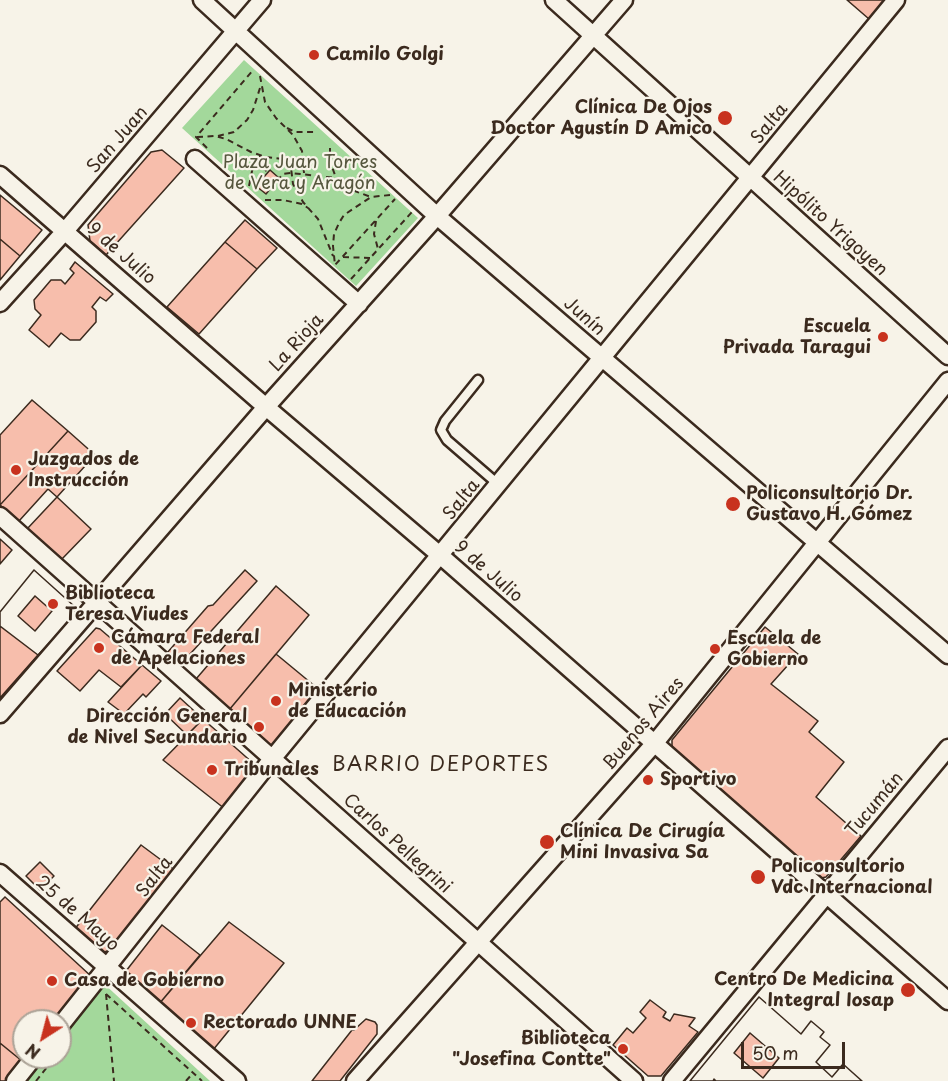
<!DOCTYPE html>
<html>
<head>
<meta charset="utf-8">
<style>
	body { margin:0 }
	#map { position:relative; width:948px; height:1081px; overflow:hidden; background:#f7f3e8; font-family:"Playpen Sans",sans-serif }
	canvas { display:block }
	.north { position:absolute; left:12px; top:1009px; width:60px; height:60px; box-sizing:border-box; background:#f7f3e8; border:2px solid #aca397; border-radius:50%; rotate:216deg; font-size:16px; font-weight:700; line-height:24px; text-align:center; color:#3b2a1e }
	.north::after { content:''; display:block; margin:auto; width:21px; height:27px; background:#c8321e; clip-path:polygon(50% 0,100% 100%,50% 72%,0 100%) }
	.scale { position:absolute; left:741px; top:1042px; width:104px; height:27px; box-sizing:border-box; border:3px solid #3b2a1e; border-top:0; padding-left:8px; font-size:18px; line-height:21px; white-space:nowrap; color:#3b2a1e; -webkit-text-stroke:4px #f7f3e8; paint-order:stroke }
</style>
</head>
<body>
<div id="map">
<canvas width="948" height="1081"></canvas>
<div class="north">N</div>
<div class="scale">50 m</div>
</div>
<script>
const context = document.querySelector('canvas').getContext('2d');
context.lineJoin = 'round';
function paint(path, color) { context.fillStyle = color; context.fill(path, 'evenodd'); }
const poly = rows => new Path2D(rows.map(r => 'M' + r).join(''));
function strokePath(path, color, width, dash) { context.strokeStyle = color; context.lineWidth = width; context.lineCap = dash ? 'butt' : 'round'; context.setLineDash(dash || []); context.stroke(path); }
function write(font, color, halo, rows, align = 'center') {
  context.font = font + ' "Playpen Sans",sans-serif'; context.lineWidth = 4.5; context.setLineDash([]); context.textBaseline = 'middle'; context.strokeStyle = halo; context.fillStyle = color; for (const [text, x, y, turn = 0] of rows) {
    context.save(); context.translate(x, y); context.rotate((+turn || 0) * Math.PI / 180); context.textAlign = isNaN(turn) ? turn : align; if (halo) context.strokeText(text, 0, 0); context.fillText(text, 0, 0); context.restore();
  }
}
paint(poly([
	[244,60,418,218,356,286,182,128],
	[102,982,210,1081,20,1081,40,1057,60,1057,60,1033]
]), '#a3d89b');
const building = poly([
	[847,0,885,0,869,19,847,0],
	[162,150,184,168,106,255,90,241,88,225,151,152,162,150],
	[270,170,279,178,266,194,256,186,270,170],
	[0,195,42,230,20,256,0,239,0,195],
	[245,220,277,248,257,269,225,242,245,220],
	[0,239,20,256,0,280,0,239],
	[225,242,257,269,199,334,167,307,225,242],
	[75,262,113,294,106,301,100,297,92,307,96,311,96,322,80,340,70,340,61,333,49,347,29,330,41,315,35,309,34,300,51,280,61,280,65,284,74,273,70,269,75,262],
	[32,400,68,431,0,505,0,435,32,400],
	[68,431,95,455,57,497,48,489,19,521,0,505,68,431],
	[57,497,91,529,61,560,27,529,57,497],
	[0,539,12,550,0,564,0,539],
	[34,570,74,606,75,615,38,655,0,626,0,612,34,570],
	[35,596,52,611,35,631,18,616,35,596],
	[34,570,74,606,75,615,38,655,0,626,0,612,34,570],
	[245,570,257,581,180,665,167,653,208,606,213,605,245,570],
	[276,586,309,615,229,710,196,679,276,586],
	[0,626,38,655,0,698,0,626],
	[765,627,798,654,771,684,818,721,809,732,844,762,816,797,861,836,826,877,821,878,816,875,673,749,672,745,672,740,765,627],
	[96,628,100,629,142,665,121,687,99,670,80,691,57,671,96,628],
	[276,654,322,692,277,746,271,746,229,710,276,654],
	[142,665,161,681,146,697,143,694,124,714,108,702,142,665],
	[180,698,203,719,187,735,165,714,180,698],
	[203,719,254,764,244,775,250,780,225,809,163,760,203,719],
	[141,845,176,871,109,951,103,952,96,948,74,930,141,845],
	[40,862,54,876,40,890,26,876,40,862],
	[5,897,92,977,55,1021,24,1021,24,1057,22,1061,0,1043,0,902,5,897],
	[229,922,284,963,213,1050,159,1004,229,922],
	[162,925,200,955,159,1004,128,977,126,971,162,925],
	[759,997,801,1034,811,1021,824,1032,820,1037,830,1045,816,1062,832,1077,843,1064,862,1081,716,1081,714,1079,713,1081,690,1081,759,997],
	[750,1033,779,1058,763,1078,734,1053,750,1033],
	[759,997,801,1034,811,1021,824,1032,820,1037,830,1045,816,1062,832,1077,843,1064,862,1081,690,1081,759,997],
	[650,1000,666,1012,663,1017,670,1021,674,1014,695,1018,689,1026,698,1032,661,1076,648,1076,613,1045,627,1028,633,1033,646,1018,640,1012,650,1000],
	[366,1019,375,1022,377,1025,377,1034,340,1081,312,1081,352,1030,354,1030,366,1019],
	[0,1043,22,1061,6,1081,0,1081,0,1043]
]);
paint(building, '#f7beac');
strokePath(building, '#3b2a1e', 1.5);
const lane = poly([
	[478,380,445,421,441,430,447,440,499,485]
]);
const street = poly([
	[202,0,437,216,948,655],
	[554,0,948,356],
	[195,159,359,304],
	[0,175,266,407,441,556,948,1001],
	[0,303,65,231,262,0],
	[0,516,634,1081],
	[0,714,266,407,437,216,624,0],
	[0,873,237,1081],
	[60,1026,272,759,896,0],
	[15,1081,34,1057],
	[355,1081,654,744,948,381],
	[672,1081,948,748]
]);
strokePath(lane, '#3b2a1e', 13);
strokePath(street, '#3b2a1e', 21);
strokePath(poly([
	[260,76,265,102,276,118,293,135,302,151,304,173],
	[287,128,295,132,314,132],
	[218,136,234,132,247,120,253,110,260,88],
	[197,137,215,136,226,139,251,152,266,157,290,160,304,159],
	[207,148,196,137,254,69],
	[330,148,330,161,336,178,352,190,371,197],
	[260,156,267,173],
	[290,160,293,184,303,202,318,219,333,256],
	[277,181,283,174,291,173,336,178],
	[249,186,252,171,260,156],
	[390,195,371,197,344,215,339,223,334,234,333,246,335,265,395,199],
	[265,200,283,200,302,204,308,208],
	[376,221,374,234,378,249],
	[343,257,370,258],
	[351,279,412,212],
	[106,994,202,1081],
	[106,994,114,1081],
	[60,1051,71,1037],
	[36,1081,55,1057],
	[186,1081,193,1073]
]), '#3b2a1e', 2, [6, 4.5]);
strokePath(lane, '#f7f3e8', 8);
strokePath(street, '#f7f3e8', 16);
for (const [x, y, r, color] of [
	[314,55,6,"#c8321e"],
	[725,118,8,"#c8321e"],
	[883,337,6,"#c8321e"],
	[16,470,6,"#c8321e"],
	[733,504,8,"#c8321e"],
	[53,604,6,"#c8321e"],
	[99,648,6,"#c8321e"],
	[715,649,6,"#c8321e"],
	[276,701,6,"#c8321e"],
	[259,727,6,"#c8321e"],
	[212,770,6,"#c8321e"],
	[648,780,6,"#c8321e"],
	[547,842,8,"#c8321e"],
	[758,877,8,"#c8321e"],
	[52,981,6,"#c8321e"],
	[908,990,8,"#c8321e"],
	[191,1023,6,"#c8321e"],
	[623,1049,6,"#c8321e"]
]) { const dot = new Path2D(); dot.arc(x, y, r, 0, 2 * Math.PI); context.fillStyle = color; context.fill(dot); strokePath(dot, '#f7f3e8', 2); }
write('bold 18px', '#3b2a1e', '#f7f3e8', [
	["Camilo Golgi",326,55],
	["Clínica De Ojos",712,108,"right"],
	["Doctor Agustín D Amico",712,129,"right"],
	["Escuela",871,327,"right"],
	["Privada Taragui",871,348,"right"],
	["Juzgados de",28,460],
	["Instrucción",28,481],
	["Policonsultorio Dr.",746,494],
	["Gustavo H. Gómez",746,515],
	["Biblioteca",65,594],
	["Teresa Viudes",65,615],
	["Cámara Federal",111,638],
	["de Apelaciones",111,659],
	["Escuela de",727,639],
	["Gobierno",727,660],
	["Ministerio",288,691],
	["de Educación",288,712],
	["Dirección General",247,717,"right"],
	["de Nivel Secundario",247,738,"right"],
	["Tribunales",224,770],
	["Sportivo",660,780],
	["Clínica De Cirugía",560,832],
	["Mini Invasiva Sa",560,853],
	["Policonsultorio",771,867],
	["Vdc Internacional",771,888],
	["Centro De Medicina",894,980,"right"],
	["Integral Iosap",894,1001,"right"],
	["Casa de Gobierno",64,981],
	["Rectorado UNNE",203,1023],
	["Biblioteca",611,1039,"right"],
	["\"Josefina Contte\"",611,1060,"right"]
], 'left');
write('18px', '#3b2a1e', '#f7f3e8', [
	["Salta",770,124,-51],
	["San Juan",118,140,-49],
	["Hipólito Yrigoyen",830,224,42],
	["9 de Julio",121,254,41],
	["Junín",584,317,41],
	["La Rioja",297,343,-48],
	["Salta",462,500,-51],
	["9 de Julio",488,572,41],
	["Buenos Aires",644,724,-50],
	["Tucumán",875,805,-50],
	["Carlos Pellegrini",397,844,42],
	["Salta",155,877,-52],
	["25 de Mayo",77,914,41]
]);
write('18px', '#55563d', '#f7f3e8', [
	["Plaza Juan Torres",300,163],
	["de Vera y Aragón",300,184]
]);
context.letterSpacing = '1.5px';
write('20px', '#3b2a1e', '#f7f3e8', [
	["BARRIO DEPORTES",441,765]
]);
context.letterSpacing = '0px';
</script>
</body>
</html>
